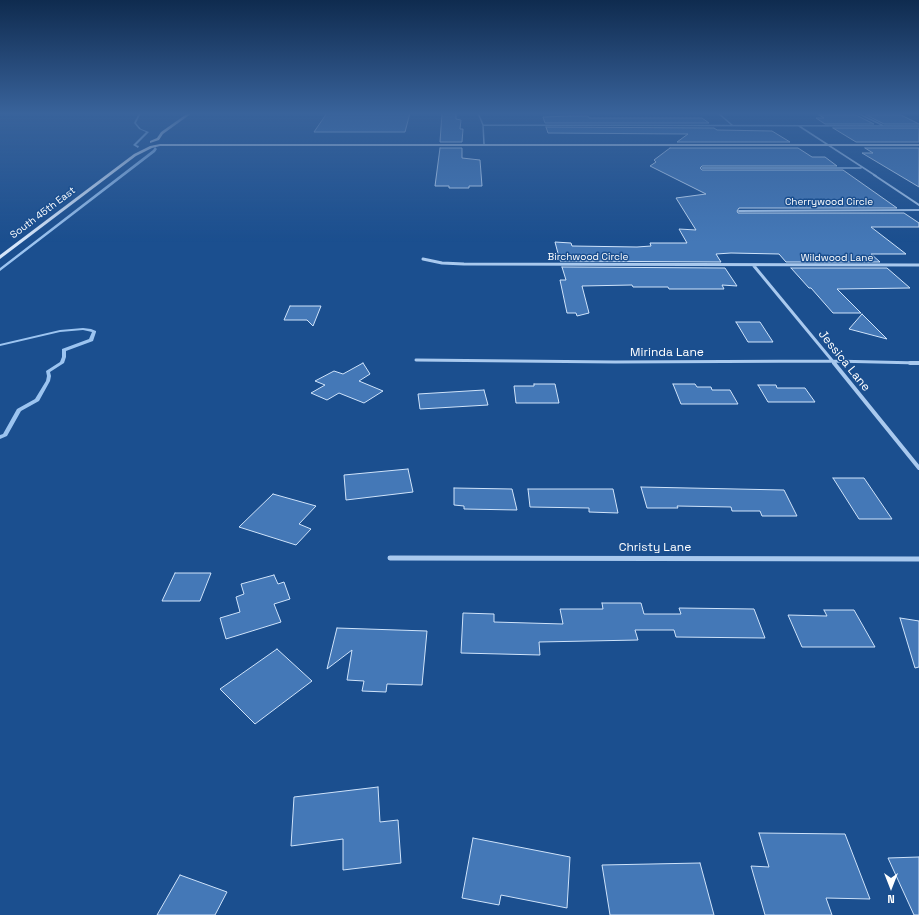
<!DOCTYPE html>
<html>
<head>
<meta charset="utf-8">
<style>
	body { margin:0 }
	#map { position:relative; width:919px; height:915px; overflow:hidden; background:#1b4f8f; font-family:"Space Grotesk",sans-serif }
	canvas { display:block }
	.north { position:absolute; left:871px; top:867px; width:40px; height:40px; -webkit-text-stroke:3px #1b4f8f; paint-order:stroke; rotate:180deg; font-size:11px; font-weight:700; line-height:16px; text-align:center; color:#fff }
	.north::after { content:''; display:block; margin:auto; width:14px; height:18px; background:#fff; clip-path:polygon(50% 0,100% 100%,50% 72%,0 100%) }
</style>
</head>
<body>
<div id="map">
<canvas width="919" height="915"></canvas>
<div class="north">N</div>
</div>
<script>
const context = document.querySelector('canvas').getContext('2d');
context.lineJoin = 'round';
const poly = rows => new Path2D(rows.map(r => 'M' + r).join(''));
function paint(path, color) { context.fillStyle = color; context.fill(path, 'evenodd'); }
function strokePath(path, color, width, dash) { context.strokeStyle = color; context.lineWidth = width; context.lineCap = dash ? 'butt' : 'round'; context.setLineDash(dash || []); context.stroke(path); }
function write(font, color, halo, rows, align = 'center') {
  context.font = font + ' "Space Grotesk",sans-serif'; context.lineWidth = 3; context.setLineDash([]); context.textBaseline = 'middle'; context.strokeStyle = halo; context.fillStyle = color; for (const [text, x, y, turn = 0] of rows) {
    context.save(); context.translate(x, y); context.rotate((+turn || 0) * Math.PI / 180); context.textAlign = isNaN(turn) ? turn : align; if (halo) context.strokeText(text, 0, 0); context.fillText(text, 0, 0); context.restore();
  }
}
paint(poly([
	[139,113,141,113,136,123,141,129,149,132,136,145,139,146,138,148,133,145,146,132,139,129,134,123,139,113],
	[155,147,157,149,155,152,0,271,0,268,153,150,155,147],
	[83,328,91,329,96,331,96,332,93,341,66,351,66,357,64,363,50,372,51,376,50,381,39,401,21,411,7,436,0,439,0,435,3,434,17,409,35,399,46,381,47,376,46,371,60,362,62,357,62,349,89,339,92,332,83,330,60,332,0,346,0,344,60,330,83,328]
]), '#9cc4f0');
const building = poly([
	[327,113,410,113,405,132,314,132,327,113],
	[442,113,456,113,456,119,461,120,460,129,463,129,462,142,440,142,442,113],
	[819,115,856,115,874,124,825,124,816,118,824,118,819,115],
	[866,115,901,115,919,124,884,124,866,115],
	[570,116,588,116,589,118,702,118,709,123,545,123,543,117,570,116],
	[546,127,714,128,717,130,772,131,790,142,677,142,688,134,548,133,546,127],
	[833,128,919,128,919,142,856,142,833,128],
	[440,148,462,148,462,158,480,160,482,186,469,186,469,188,449,188,449,186,435,186,440,148],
	[670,148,798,148,812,157,825,157,837,166,702,166,700,168,702,170,843,170,897,208,739,208,737,211,738,213,904,213,919,223,919,227,871,227,906,254,871,254,880,262,786,262,779,254,731,253,716,254,721,262,560,261,555,242,571,243,572,246,637,247,651,246,650,243,687,243,679,229,696,230,676,198,706,194,650,166,656,162,654,160,670,148],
	[865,148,919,148,919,187,862,153,873,153,865,148],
	[562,267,725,268,737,286,722,285,724,289,669,289,668,287,633,287,632,285,582,286,589,313,577,316,576,313,567,313,560,280,566,280,562,267],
	[791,268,887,268,910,288,837,289,861,313,833,313,811,288,809,288,791,268],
	[290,306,321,306,313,326,307,320,284,320,290,306],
	[862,314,887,339,849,329,862,314],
	[736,322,760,322,773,342,748,342,736,322],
	[363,363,370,374,359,381,383,391,364,403,339,393,327,400,311,393,325,385,315,381,334,371,343,374,363,363],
	[534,384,555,384,559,403,516,403,514,386,534,386,534,384],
	[673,384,695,384,697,387,711,387,712,390,730,390,738,404,681,404,673,384],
	[758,385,776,385,777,388,805,388,815,402,768,402,758,385],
	[484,390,488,405,420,409,418,394,484,390],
	[408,469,413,492,346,500,344,475,408,469],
	[833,478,864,478,892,519,859,519,833,478],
	[641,487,784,490,797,516,762,516,760,511,732,511,731,507,677,506,678,508,647,508,641,487],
	[454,488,512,489,517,510,464,509,464,506,454,505,454,488],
	[528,489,613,489,618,513,589,512,589,508,530,507,528,489],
	[273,494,316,506,299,524,311,529,296,545,239,527,273,494],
	[175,573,211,573,200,601,162,601,175,573],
	[274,575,278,584,284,582,290,599,274,604,281,622,226,639,220,618,240,612,236,597,244,594,241,584,274,575],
	[602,603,641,603,644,614,681,614,679,608,754,609,765,638,676,637,674,630,635,630,638,640,539,642,540,655,461,653,463,613,494,614,494,622,563,624,560,609,603,609,602,603],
	[824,610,854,610,875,647,802,647,788,615,827,616,824,610],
	[900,618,919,621,919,667,915,668,900,618],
	[337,628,427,631,422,685,387,684,386,692,362,691,364,681,347,680,352,650,327,669,337,628],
	[277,649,312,681,255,724,220,689,277,649],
	[378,787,380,822,398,820,401,863,343,870,343,839,291,846,294,797,378,787],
	[759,833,845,834,870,899,826,898,832,915,765,915,751,866,769,867,759,833],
	[473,838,570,857,567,908,501,895,499,905,462,898,473,838],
	[919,857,919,915,914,915,888,858,919,857],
	[700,863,714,915,610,915,602,865,700,863],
	[180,875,227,892,215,915,157,915,180,875]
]);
paint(building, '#4478b7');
strokePath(building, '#cfe3fa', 1);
strokePath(poly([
	[478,113,483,125,484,144],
	[718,113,732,125],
	[857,113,882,125],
	[483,125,919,126],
	[799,126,876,176],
	[702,168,861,168]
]), '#a9c9ee', 1.5);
strokePath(poly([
	[874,175,919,205],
	[739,211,919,210]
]), '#a9c9ee', 2);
strokePath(poly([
	[423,259,442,263,464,264,919,265],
	[754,266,835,364],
	[416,360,615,362,833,361,919,363]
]), '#a9c9ee', 3);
strokePath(poly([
	[834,363,919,468],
	[910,363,919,363]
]), '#a9c9ee', 4);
strokePath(poly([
	[390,558,919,559]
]), '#a9c9ee', 5);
paint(poly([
	[188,113,192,113,163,134,159,140,150,143,150,141,157,138,161,132,188,113],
	[160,144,919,144,919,146,160,146,152,148,136,156,0,259,0,255,134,154,150,146,160,144]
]), '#d6e6fa');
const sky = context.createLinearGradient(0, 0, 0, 242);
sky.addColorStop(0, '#0f2b4f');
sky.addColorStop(0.47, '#39639b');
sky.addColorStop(1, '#39639b00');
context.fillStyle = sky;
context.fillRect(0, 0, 919, 242);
write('10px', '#fff', '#1b4f8f', [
	["Cherrywood Circle",829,202],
	["South 45th East",43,213,-37],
	["Birchwood Circle",588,257],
	["Wildwood Lane",837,258]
]);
write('12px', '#fff', '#1b4f8f', [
	["Mirinda Lane",667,353],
	["Jessica Lane",844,361,51],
	["Christy Lane",655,548]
]);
</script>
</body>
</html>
